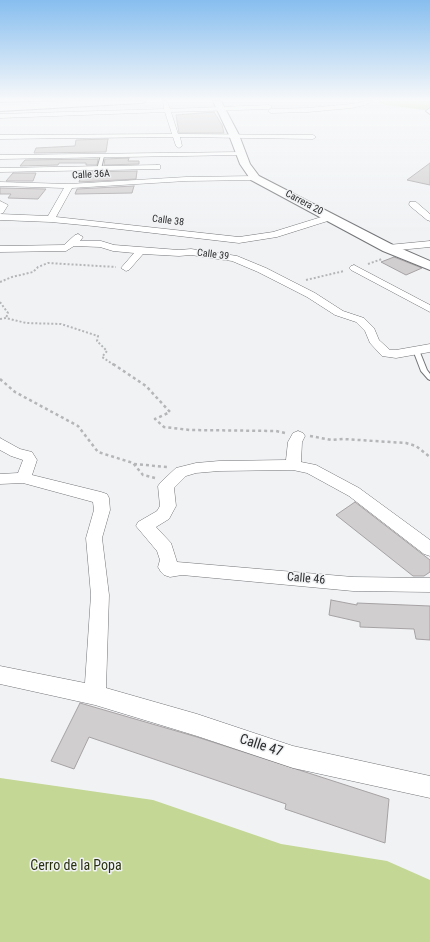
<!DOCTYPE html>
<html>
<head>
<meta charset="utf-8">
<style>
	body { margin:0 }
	canvas { display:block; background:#f0f2f4 }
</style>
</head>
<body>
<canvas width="430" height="942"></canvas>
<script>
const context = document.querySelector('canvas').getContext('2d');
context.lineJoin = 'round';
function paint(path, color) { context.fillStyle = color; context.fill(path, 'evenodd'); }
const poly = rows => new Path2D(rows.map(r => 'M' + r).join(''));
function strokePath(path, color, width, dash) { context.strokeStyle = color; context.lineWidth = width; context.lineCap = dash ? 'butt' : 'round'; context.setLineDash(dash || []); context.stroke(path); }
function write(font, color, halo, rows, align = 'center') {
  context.font = font + ' "Roboto Condensed",sans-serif'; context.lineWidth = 3; context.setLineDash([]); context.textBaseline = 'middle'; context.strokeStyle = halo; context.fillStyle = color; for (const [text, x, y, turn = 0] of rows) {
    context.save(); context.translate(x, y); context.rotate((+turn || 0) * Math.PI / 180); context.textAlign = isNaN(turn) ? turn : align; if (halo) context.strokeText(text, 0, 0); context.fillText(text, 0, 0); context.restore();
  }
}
paint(poly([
	[381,101,430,101,430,107,424,110,385,105,377,102],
	[0,778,153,800,281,844,387,861,430,880,430,942,0,942]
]), '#c4d795');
const building = poly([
	[214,112,222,125,224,133,179,133,176,115,214,112],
	[108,139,106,152,34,153,36,148,75,146,76,140,108,139],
	[129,158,128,161,139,161,139,164,104,165,105,159,129,158],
	[98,159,97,165,86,165,86,163,59,163,58,165,20,166,25,160,98,159],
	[430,163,430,185,407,180,430,163],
	[137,171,136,179,79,182,83,172,137,171],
	[13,173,36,173,33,181,6,181,13,173],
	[134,186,132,193,75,194,77,189,134,186],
	[0,188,46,189,38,199,8,198,11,194,0,194,0,188],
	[394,257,422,268,406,275,381,262,394,257],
	[355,502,430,560,430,572,424,576,413,576,336,515,355,502],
	[331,600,357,605,357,603,430,606,430,640,416,639,414,629,360,627,360,622,329,615,331,600],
	[80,703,197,737,389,799,385,843,285,809,286,804,89,737,74,769,51,761,80,703]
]);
paint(building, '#d1cecf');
strokePath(building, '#a6a2a4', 1);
const lane = poly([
	[71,101,94,101,0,105,0,103,71,101],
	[95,101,111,101,94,103,95,101],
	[430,108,430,114,426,111,430,108],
	[101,155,104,156,101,169,99,170,97,169,101,155],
	[416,348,419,350,427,370,430,374,430,380,428,379,421,371,413,350,416,348]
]);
const street = poly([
	[163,101,167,101,170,109,269,105,272,107,269,109,171,112,178,134,313,135,316,137,313,139,180,137,182,146,179,148,176,146,173,137,0,139,0,135,172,134,165,112,0,118,0,114,164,109,163,101],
	[366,101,373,101,365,105,351,108,308,112,271,113,268,111,271,109,308,108,351,104,366,101],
	[241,152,243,153,243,155,0,159,0,155,241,152],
	[157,165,160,165,160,169,0,172,0,168,157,165],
	[255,176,258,176,258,180,186,181,72,188,56,217,239,237,273,232,331,214,335,217,334,219,277,237,239,243,93,226,51,222,0,220,0,214,48,216,64,188,0,186,0,182,69,184,186,177,255,176],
	[0,201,8,205,3,213,0,214,0,201],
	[410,202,416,202,430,214,430,221,427,220,410,206,409,204,410,202],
	[78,234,83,237,80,241,101,241,114,245,179,250,191,249,237,256,266,268,315,293,343,311,364,318,374,328,379,340,390,350,396,350,430,344,430,352,396,358,382,356,370,343,365,331,356,322,335,315,307,297,258,272,232,261,191,255,179,256,143,254,129,270,126,271,121,268,134,253,113,251,100,247,74,246,66,251,0,252,0,246,64,245,75,235,78,234],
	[430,241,430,247,388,251,383,248,388,245,430,241],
	[354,265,430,305,430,312,351,270,349,268,351,266,354,265],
	[298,431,303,433,305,436,302,442,301,462,316,465,359,488,430,540,430,556,424,554,349,496,307,473,293,470,219,471,196,473,186,476,174,488,176,506,169,519,156,527,171,543,177,562,353,577,430,578,430,592,353,591,182,575,170,577,164,575,161,572,158,567,160,560,157,551,136,526,138,522,157,511,160,506,158,486,161,482,176,468,196,463,219,461,286,460,288,442,293,433,298,431],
	[0,438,20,449,32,452,37,460,32,475,101,492,107,494,109,498,110,510,102,538,109,595,106,688,197,714,293,746,430,776,430,798,293,768,197,736,95,705,0,684,0,666,85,683,91,595,86,538,94,510,93,502,23,483,0,484,0,474,18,473,23,460,11,456,0,450,0,438]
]);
const secondary = poly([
	[213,101,221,101,239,135,250,164,259,176,393,245,430,261,430,270,383,251,251,180,240,164,229,135,213,101]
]);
const highway = poly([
	[95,101,146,101,142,103,0,111,0,105,95,101]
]);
strokePath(lane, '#747578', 2);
strokePath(street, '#747578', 1);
strokePath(secondary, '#747578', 2);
strokePath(highway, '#747578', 2);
strokePath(poly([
	[368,264,382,259],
	[306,280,344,271],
	[0,282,12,277,33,272,38,267,48,263,116,267],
	[0,302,8,313,6,318],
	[0,319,6,318,26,323,61,324,98,336,97,341,107,351,102,357,114,365]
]), '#b4b6b8', 2, [2, 2]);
strokePath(poly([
	[113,364,146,386,170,412,155,419,164,427,190,430,276,431,285,433],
	[0,379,15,392,78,426,98,452,133,463,143,475,155,478],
	[310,436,332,440,343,439,406,443,416,446,430,457],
	[134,464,167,467]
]), '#b4b6b8', 2.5, [3, 3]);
paint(lane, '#fff');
paint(street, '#fff');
paint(secondary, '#fff');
paint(highway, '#fff');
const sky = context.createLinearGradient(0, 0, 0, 233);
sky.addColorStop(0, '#87beef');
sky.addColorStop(0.43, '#f8f9fa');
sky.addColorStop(1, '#f8f9fa00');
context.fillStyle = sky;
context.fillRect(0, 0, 430, 233);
write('10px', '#2b2c2d', '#f0f2f4', [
	["Calle 36A",91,175,-3],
	["Carrera 20",304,203,28],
	["Calle 38",168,221,7],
	["Calle 39",213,255,7]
]);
write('12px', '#2b2c2d', '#f0f2f4', [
	["Calle 46",306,579,5]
]);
write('14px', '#2b2c2d', '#f0f2f4', [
	["Calle 47",261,746,18]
]);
write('14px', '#29310f', '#f0f2f4', [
	["Cerro de la Popa",76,866]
]);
</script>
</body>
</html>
